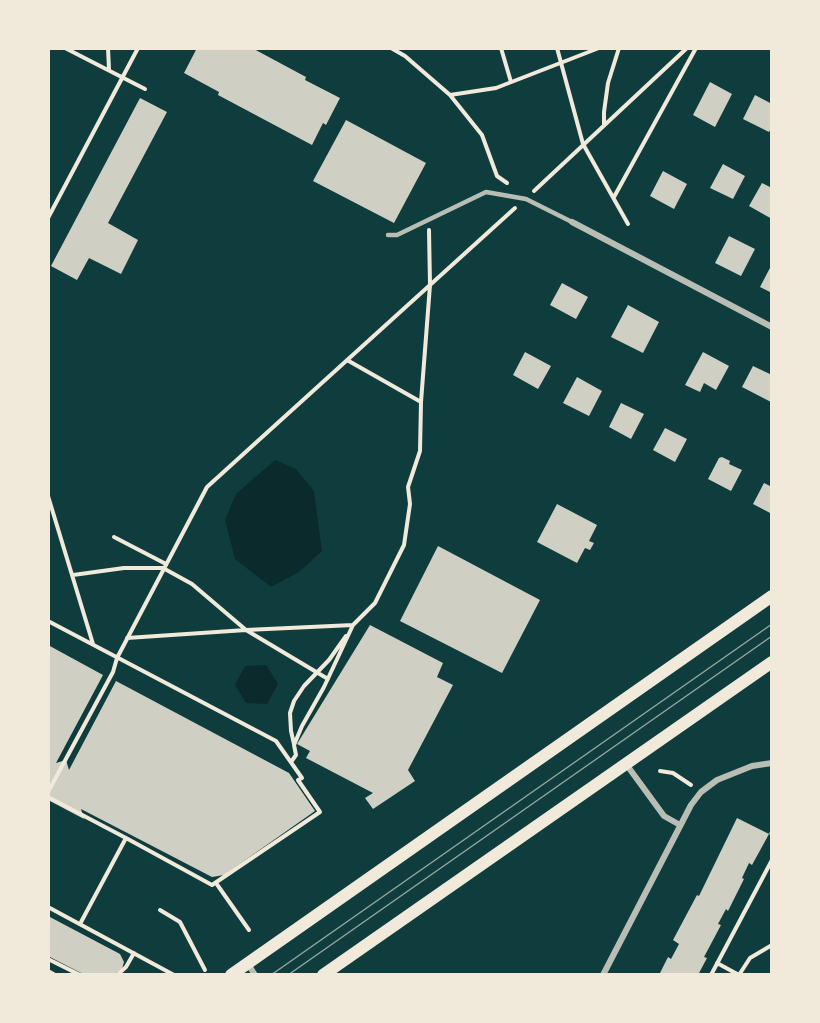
<!DOCTYPE html>
<html>
<head>
<meta charset="utf-8">
<style>
	body { margin:0 }
	#map { position:relative; width:820px; height:1023px; overflow:hidden; background:#0f3d3e; font-family:Quicksand,sans-serif }
	canvas { display:block }
	.frame { position:absolute; inset:0; border:50px solid #f1e9da; pointer-events:none }
</style>
</head>
<body>
<div id="map">
<canvas width="820" height="1023"></canvas>
<div class="frame"></div>
</div>
<script>
const context = document.querySelector('canvas').getContext('2d');
context.lineJoin = 'round';
function paint(path, color) { context.fillStyle = color; context.fill(path, 'evenodd'); }
const poly = rows => new Path2D(rows.map(r => 'M' + r).join(''));
function strokePath(path, color, width, dash) { context.strokeStyle = color; context.lineWidth = width; context.lineCap = dash ? 'butt' : 'round'; context.setLineDash(dash || []); context.stroke(path); }
paint(poly([
	[275,460,296,469,314,491,322,551,299,572,271,587,235,559,225,520,236,494],
	[266,665,278,684,267,704,246,703,235,685,245,666]
]), '#0a2a2b');
paint(poly([
	[197,48,252,48,306,77,305,80,340,98,326,125,323,123,312,145,218,95,219,92,184,73],
	[710,82,732,94,715,127,693,115],
	[755,95,772,104,772,127,769,132,743,119],
	[140,98,167,112,108,223,138,240,121,274,89,258,77,280,51,266],
	[346,120,426,163,394,223,313,181],
	[723,164,745,176,733,199,710,188],
	[663,171,687,184,674,209,650,196],
	[762,183,772,188,772,219,749,206],
	[729,236,755,249,741,276,715,263],
	[772,264,772,293,760,287],
	[562,283,588,297,576,319,550,305],
	[628,305,659,322,643,353,611,337],
	[525,352,551,366,538,389,513,375],
	[703,352,729,366,716,390,704,383,700,392,685,385],
	[753,366,772,375,771,402,742,387],
	[577,377,602,391,589,416,563,403],
	[621,403,644,414,631,439,609,427],
	[665,428,687,439,675,462,653,450],
	[722,457,730,461,729,464,742,470,731,491,708,479,719,458],
	[764,483,772,487,772,514,753,504],
	[557,504,597,525,589,541,594,543,590,550,585,548,577,563,537,542],
	[438,546,540,600,502,673,400,621],
	[370,625,443,663,437,677,453,685,408,770,415,781,373,809,365,798,373,793,306,758,310,751,297,744],
	[48,645,103,675,56,763,66,760,69,770,116,681,289,773,315,811,224,875,212,877,81,809,84,819,48,800],
	[737,818,769,834,772,827,772,836,769,834,752,865,749,863,742,878,744,879,728,911,726,909,718,924,721,925,704,957,707,958,698,975,659,975,668,957,671,959,679,944,673,940,697,895,699,896],
	[48,916,120,954,124,962,122,969,113,975,85,975,48,956]
]), '#cfcfc3');
strokePath(poly([
	[65,48,145,89],
	[108,48,109,69],
	[391,48,405,56,450,95,482,135,497,176,507,183],
	[501,48,511,82],
	[557,48,583,144,628,224],
	[450,95,496,88,599,48],
	[604,124,604,112,608,83,619,48],
	[534,191,687,48],
	[614,197,696,48],
	[48,218,138,48],
	[347,360,421,402],
	[48,496,93,644],
	[114,537,166,564],
	[73,575,124,568,163,568,192,584,246,630,328,679],
	[48,621,276,741,302,778,298,780,320,812,212,885,126,838],
	[127,638,246,630,353,625],
	[294,744,291,731,290,713,294,701,304,686,329,660,346,636],
	[291,762,296,755,294,745,302,726,324,687,353,625,375,603,404,545,410,504,408,487,420,451,421,402,430,285,429,230],
	[660,771,673,773,691,785],
	[48,792,113,672,117,658,207,487,515,208],
	[48,797,126,838,80,924],
	[216,883,249,930],
	[48,907,174,975],
	[160,910,180,922,205,970],
	[48,959,80,975],
	[717,963,739,975],
	[48,971,55,975],
	[117,975,126,967,134,953],
	[711,975,772,860],
	[739,975,750,958,772,945]
]), '#f1e9da', 4);
strokePath(poly([
	[388,235,397,235,486,192,526,199,572,222]
]), '#b8beb3', 4.5);
strokePath(poly([
	[572,222,772,327],
	[626,764,664,816,680,825],
	[248,964,255,975],
	[603,975,691,805,701,792,717,780,752,766,772,763]
]), '#b8beb3', 6);
strokePath(poly([
	[231,975,772,596],
	[323,975,772,662]
]), '#f1e9da', 12);
strokePath(poly([
	[271,975,772,624],
	[288,975,772,636]
]), '#97a49c', 1.5);
</script>
</body>
</html>
